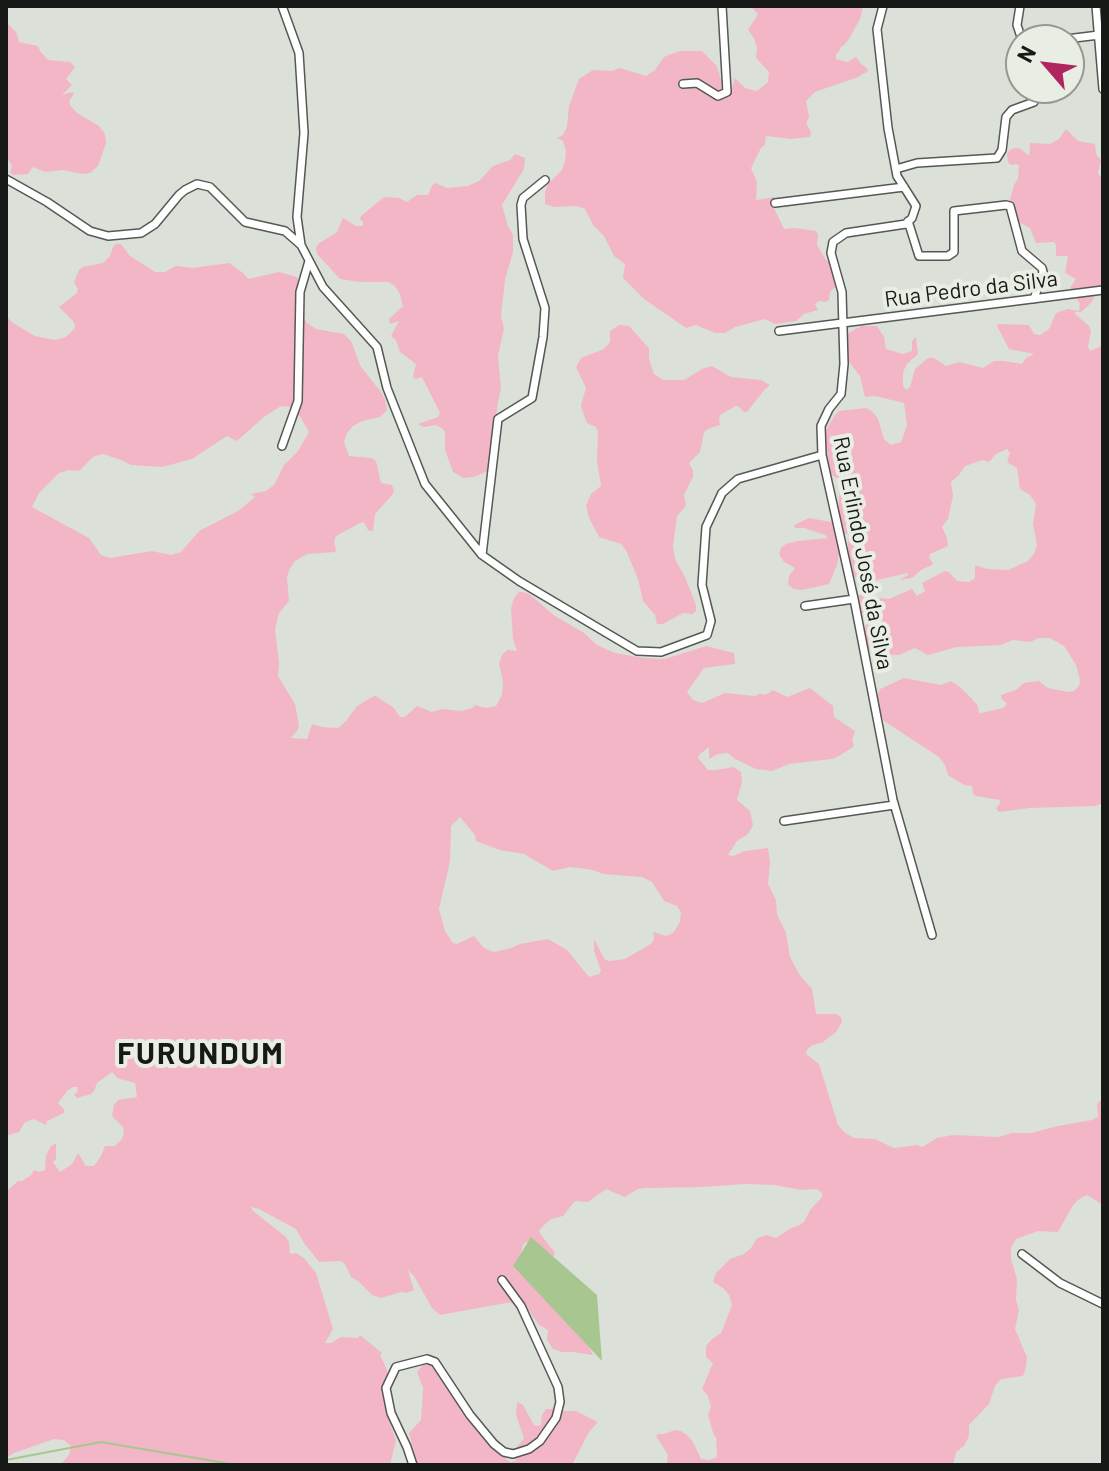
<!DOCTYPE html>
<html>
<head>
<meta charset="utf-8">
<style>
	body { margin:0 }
	#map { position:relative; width:1109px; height:1471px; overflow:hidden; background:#dbe1d8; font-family:Barlow,sans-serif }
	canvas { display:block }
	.frame { position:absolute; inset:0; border:8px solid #171916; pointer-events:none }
	.north { position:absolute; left:1005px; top:24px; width:80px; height:80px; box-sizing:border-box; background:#e9eee5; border:2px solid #959992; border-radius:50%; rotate:298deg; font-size:22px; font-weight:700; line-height:32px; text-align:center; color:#171916 }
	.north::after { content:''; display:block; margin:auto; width:28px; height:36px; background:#b1245f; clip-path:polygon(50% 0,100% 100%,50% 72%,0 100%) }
</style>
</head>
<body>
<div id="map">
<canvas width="1109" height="1471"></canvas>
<div class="frame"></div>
<div class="north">N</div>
</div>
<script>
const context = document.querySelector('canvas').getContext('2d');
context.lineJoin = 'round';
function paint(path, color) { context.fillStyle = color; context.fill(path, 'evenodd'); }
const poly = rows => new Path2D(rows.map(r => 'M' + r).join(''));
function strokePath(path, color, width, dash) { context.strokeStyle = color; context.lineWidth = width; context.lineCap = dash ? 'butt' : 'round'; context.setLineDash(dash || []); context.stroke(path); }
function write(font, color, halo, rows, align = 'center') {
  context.font = font + ' Barlow,sans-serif'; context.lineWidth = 8; context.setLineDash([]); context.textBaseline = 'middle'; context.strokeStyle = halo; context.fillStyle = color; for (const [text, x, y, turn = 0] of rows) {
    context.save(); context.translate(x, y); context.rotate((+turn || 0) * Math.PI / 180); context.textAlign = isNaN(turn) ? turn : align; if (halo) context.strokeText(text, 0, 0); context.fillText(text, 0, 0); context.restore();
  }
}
paint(poly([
	[750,6,863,6,860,19,849,39,843,46,839,48,841,49,836,54,836,59,847,62,856,57,861,64,867,68,868,71,858,77,815,92,806,101,809,117,806,123,811,132,810,137,791,139,766,136,765,145,761,148,751,168,757,182,756,200,774,197,774,208,784,229,795,228,816,231,818,235,817,245,826,260,843,275,843,280,830,292,829,300,825,302,819,301,815,304,818,310,804,314,796,321,775,324,765,319,735,327,725,333,715,333,696,325,686,328,644,299,623,278,625,264,614,256,604,236,593,225,585,209,576,206,554,207,545,204,545,193,548,184,562,170,565,161,566,151,563,141,557,138,563,135,567,127,569,106,579,79,593,70,611,71,620,68,646,76,655,70,664,57,671,54,681,51,702,51,717,66,723,87,731,91,735,78,745,88,757,91,768,82,769,72,756,58,757,48,754,38,748,30,758,14],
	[6,22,16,32,19,42,38,46,40,51,48,60,70,62,75,67,66,79,72,85,62,95,72,92,74,94,69,101,70,105,77,113,99,126,105,134,106,143,98,166,90,173,82,174,63,170,45,172,33,167,28,174,14,175,10,173,12,166,6,156],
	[1066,129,1078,141,1095,144,1096,154,1101,160,1098,173,1103,180,1103,291,1101,295,1095,296,1091,303,1081,312,1075,312,1075,314,1089,326,1091,331,1088,347,1090,351,1103,345,1103,803,1095,806,1030,808,999,812,996,809,1000,803,1000,800,976,796,973,794,972,786,964,785,948,775,945,765,939,757,884,721,874,701,880,689,904,678,941,685,951,681,960,687,971,698,978,706,979,713,981,713,1003,708,1007,704,1001,698,1001,695,1016,690,1024,683,1039,681,1048,688,1068,692,1074,691,1079,686,1080,680,1076,665,1064,646,1050,638,1039,638,1030,642,1013,640,1001,645,957,647,928,655,915,648,899,655,879,655,869,650,864,635,866,625,874,613,862,613,853,601,863,591,866,594,880,598,889,599,912,589,917,596,925,591,922,583,945,571,949,572,957,581,969,582,975,578,975,565,987,569,1008,570,1028,561,1034,554,1037,545,1033,524,1036,504,1030,495,1020,489,1017,468,1007,462,1010,453,1007,449,996,454,989,462,983,460,965,466,959,475,951,482,953,496,948,519,942,527,947,538,948,546,930,554,929,558,933,563,932,565,921,570,912,578,900,580,908,575,907,573,869,582,859,580,852,575,847,554,849,535,847,533,842,536,837,565,829,584,802,590,794,589,788,585,789,576,795,568,784,562,779,554,781,548,786,544,798,541,828,538,825,535,804,528,795,528,794,525,809,518,831,522,837,516,841,480,826,472,823,435,835,415,839,411,866,408,872,411,878,419,884,439,891,445,901,442,907,425,904,403,875,396,865,397,860,376,846,358,845,342,847,334,861,326,877,326,884,337,886,349,903,354,912,351,912,341,916,337,918,354,907,364,903,372,903,386,906,390,910,387,915,369,928,358,934,358,946,366,959,362,983,368,994,361,1004,361,1022,364,1026,358,1034,354,1009,349,997,326,998,324,1029,325,1034,334,1040,335,1049,329,1056,313,1068,309,1079,311,1080,304,1070,288,1076,279,1065,273,1068,256,1056,256,1056,245,1054,242,1036,243,1030,228,1017,221,1009,204,1014,185,1018,178,1019,166,1017,164,1011,165,1008,162,1007,154,1011,149,1016,148,1021,149,1029,156,1030,143,1050,144,1059,139],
	[515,154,525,158,524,169,502,205,508,226,513,235,513,252,505,280,501,316,504,328,498,356,501,388,497,407,491,470,473,477,463,478,453,472,445,450,445,432,443,429,436,425,424,427,418,424,438,417,440,413,423,379,421,377,416,379,413,377,416,364,400,352,396,340,391,336,399,321,390,324,389,319,403,306,400,294,395,286,388,282,360,282,340,279,317,254,316,248,318,244,337,232,343,218,356,226,363,226,363,222,360,219,361,216,384,197,399,198,407,202,417,195,428,195,432,186,435,183,447,188,468,186,479,181,493,166,510,160],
	[116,244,121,244,130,256,155,272,165,272,176,266,193,268,229,263,243,273,248,279,279,272,297,277,301,286,302,315,307,323,316,329,344,334,351,341,361,367,381,392,385,400,387,410,380,417,362,421,353,426,347,433,344,442,349,456,372,458,376,461,381,483,392,485,394,491,392,495,375,514,373,531,368,530,364,522,360,523,336,536,334,542,336,550,335,552,307,554,295,561,290,568,287,577,289,601,279,613,275,629,279,663,278,676,295,704,299,726,297,731,291,738,307,739,312,724,322,727,338,728,346,721,357,706,374,696,376,696,394,708,400,717,405,717,417,706,432,712,442,709,462,711,472,708,475,705,486,708,496,706,502,695,503,682,499,664,502,655,507,650,517,651,513,639,511,608,514,598,519,592,523,592,529,594,555,616,584,633,597,645,615,653,644,658,665,659,706,646,734,653,735,664,704,668,687,692,693,700,702,703,725,693,755,696,761,693,762,695,767,694,773,690,787,697,810,688,833,706,834,717,855,731,852,741,854,745,853,747,839,756,832,759,789,764,772,771,756,769,735,759,728,753,718,754,709,759,709,747,700,754,698,758,708,770,716,770,734,767,741,772,742,782,737,800,750,811,753,825,748,834,737,841,728,855,733,856,745,851,768,848,770,862,768,884,776,900,777,914,786,933,790,957,799,974,812,989,816,1014,836,1014,841,1017,842,1022,836,1032,823,1042,811,1046,807,1050,806,1054,819,1064,838,1125,845,1133,854,1138,875,1139,894,1148,917,1145,922,1147,937,1138,953,1135,999,1137,1012,1133,1031,1133,1058,1126,1092,1120,1098,1117,1097,1104,1103,1098,1103,1205,1087,1195,1078,1200,1072,1207,1058,1232,1038,1231,1016,1239,1011,1248,1011,1259,1017,1279,1016,1300,1019,1310,1015,1329,1027,1357,1026,1367,1023,1376,1001,1379,995,1386,989,1404,969,1425,969,1436,964,1446,956,1452,953,1465,667,1465,668,1455,656,1436,658,1434,664,1434,675,1430,681,1431,687,1435,693,1442,701,1459,708,1460,716,1458,717,1455,716,1437,714,1436,708,1415,711,1406,708,1396,702,1389,713,1363,706,1357,706,1346,712,1339,721,1333,732,1305,729,1295,723,1288,713,1282,716,1273,730,1259,744,1254,751,1248,757,1238,767,1235,776,1238,791,1228,798,1226,804,1222,810,1210,822,1197,822,1193,817,1189,802,1190,774,1185,745,1184,703,1187,646,1188,638,1189,625,1197,606,1189,588,1202,575,1201,563,1216,551,1219,540,1229,539,1232,555,1253,551,1260,530,1243,526,1242,523,1245,520,1256,589,1347,593,1355,573,1352,562,1352,553,1349,547,1340,548,1330,539,1325,527,1308,517,1302,506,1303,440,1315,432,1308,414,1276,408,1270,414,1290,406,1293,401,1292,381,1298,372,1295,358,1281,351,1277,345,1264,341,1261,319,1262,304,1243,296,1229,259,1209,251,1207,253,1211,286,1237,289,1242,290,1254,296,1253,304,1258,316,1273,333,1329,325,1343,331,1343,341,1337,358,1338,360,1335,382,1353,380,1355,387,1370,388,1418,396,1440,390,1465,54,1465,63,1462,69,1455,71,1446,64,1440,54,1439,14,1453,6,1458,6,1192,18,1181,22,1181,31,1175,34,1170,39,1172,45,1170,46,1156,50,1147,56,1143,56,1159,53,1162,60,1172,72,1164,78,1153,86,1166,94,1166,101,1156,105,1146,115,1146,121,1140,124,1134,123,1127,112,1116,114,1105,118,1100,137,1097,135,1083,117,1078,112,1072,97,1083,94,1091,91,1094,77,1098,74,1095,78,1091,77,1087,73,1087,67,1091,58,1103,64,1109,64,1113,47,1121,46,1125,34,1119,25,1122,19,1132,6,1136,6,316,13,323,35,336,55,340,66,337,75,328,74,322,59,307,77,293,78,289,74,282,79,270,83,267,103,263,110,256,113,247],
	[281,406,291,407,298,413,309,432,298,451,284,465,274,485,266,491,251,494,255,497,238,511,199,531,181,552,171,555,152,551,110,558,101,555,89,538,32,507,39,493,59,473,69,470,79,471,93,457,103,454,121,460,131,465,162,467,192,459,227,436,237,441,264,417],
	[460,817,475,835,476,841,500,850,524,854,553,871,570,867,593,870,603,874,642,877,652,882,664,901,677,906,681,912,680,922,673,933,666,936,653,932,654,939,652,943,625,959,610,961,605,960,594,939,594,951,601,971,599,974,589,977,567,950,548,939,520,944,511,948,494,952,484,948,474,936,457,944,453,943,445,931,439,909,450,861,451,826],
	[619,325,629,326,649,348,649,359,654,374,663,380,684,380,702,369,712,366,731,377,761,380,770,385,765,389,747,412,744,412,739,407,736,406,720,415,719,419,720,425,708,429,704,432,700,452,689,463,693,470,693,477,684,495,686,506,677,516,673,546,675,559,685,577,696,605,696,611,693,614,683,613,663,624,657,624,655,615,643,601,638,579,626,550,621,544,599,537,589,518,586,506,591,494,601,486,597,461,598,432,596,427,587,423,582,410,581,405,586,388,576,367,581,358,604,349,610,342,610,331],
	[433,1358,474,1423,494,1448,510,1462,516,1461,514,1451,524,1438,516,1415,517,1402,523,1405,534,1425,536,1426,541,1425,542,1415,546,1409,553,1409,560,1415,563,1411,576,1411,598,1422,589,1432,572,1465,417,1465,409,1433,421,1420,423,1388,417,1372,427,1360]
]), '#f3b6c6');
paint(poly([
	[531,1237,597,1295,602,1361,513,1266]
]), '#a8c790');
strokePath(poly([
	[6,1460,101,1442,237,1465]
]), '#a8c790', 2);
const minor = poly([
	[282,6,299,53,304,133,297,217,301,245,323,287,377,347,387,388,425,484,482,555,519,581,637,651,661,652,707,635,711,621,702,585,706,527,722,493,738,479,822,455],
	[883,6,877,29,888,128,897,176,916,206,912,218,906,224,846,233,833,242,831,253,842,292,844,364,841,394,829,409,821,426,822,455,854,599,893,800,932,935],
	[1020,6,1017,25,1022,40],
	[1096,6,1103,89],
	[1058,40,1099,35],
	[683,84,697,83,718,96,727,92,722,6],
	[896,169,917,163,997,158,1002,150,1006,117,1012,110,1034,102,1036,97,1034,88],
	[6,179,47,202,90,231,108,236,141,233,155,224,179,195,185,190,197,184,210,187,245,222,285,231,301,245],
	[775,203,904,187],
	[908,221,919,256,948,256,954,252,954,211,1006,205,1010,206,1022,251,1042,268,1043,272,1034,299],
	[779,331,1103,290],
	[282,446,298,401,300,292,309,261],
	[482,555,498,419,532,398,543,337,545,308,523,239,521,205,523,198,545,180],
	[805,606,854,599],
	[784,821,894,805],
	[1022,1254,1060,1283,1103,1304],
	[413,1465,407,1447,391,1413,386,1388,396,1367,427,1359,435,1362,470,1415,494,1444,504,1452,513,1454,529,1449,540,1441,556,1418,560,1402,558,1387,521,1306,502,1280]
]);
strokePath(minor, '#545951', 10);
strokePath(minor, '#fff', 7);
write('22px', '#171916', '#e9eee5', [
	["Rua Pedro da Silva",971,289,-7],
	["Rua Erlindo José da Silva",863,553,79]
]);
context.letterSpacing = '2px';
write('bold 30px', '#171916', '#e9eee5', [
	["FURUNDUM",201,1054]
]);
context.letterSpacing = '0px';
</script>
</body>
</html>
